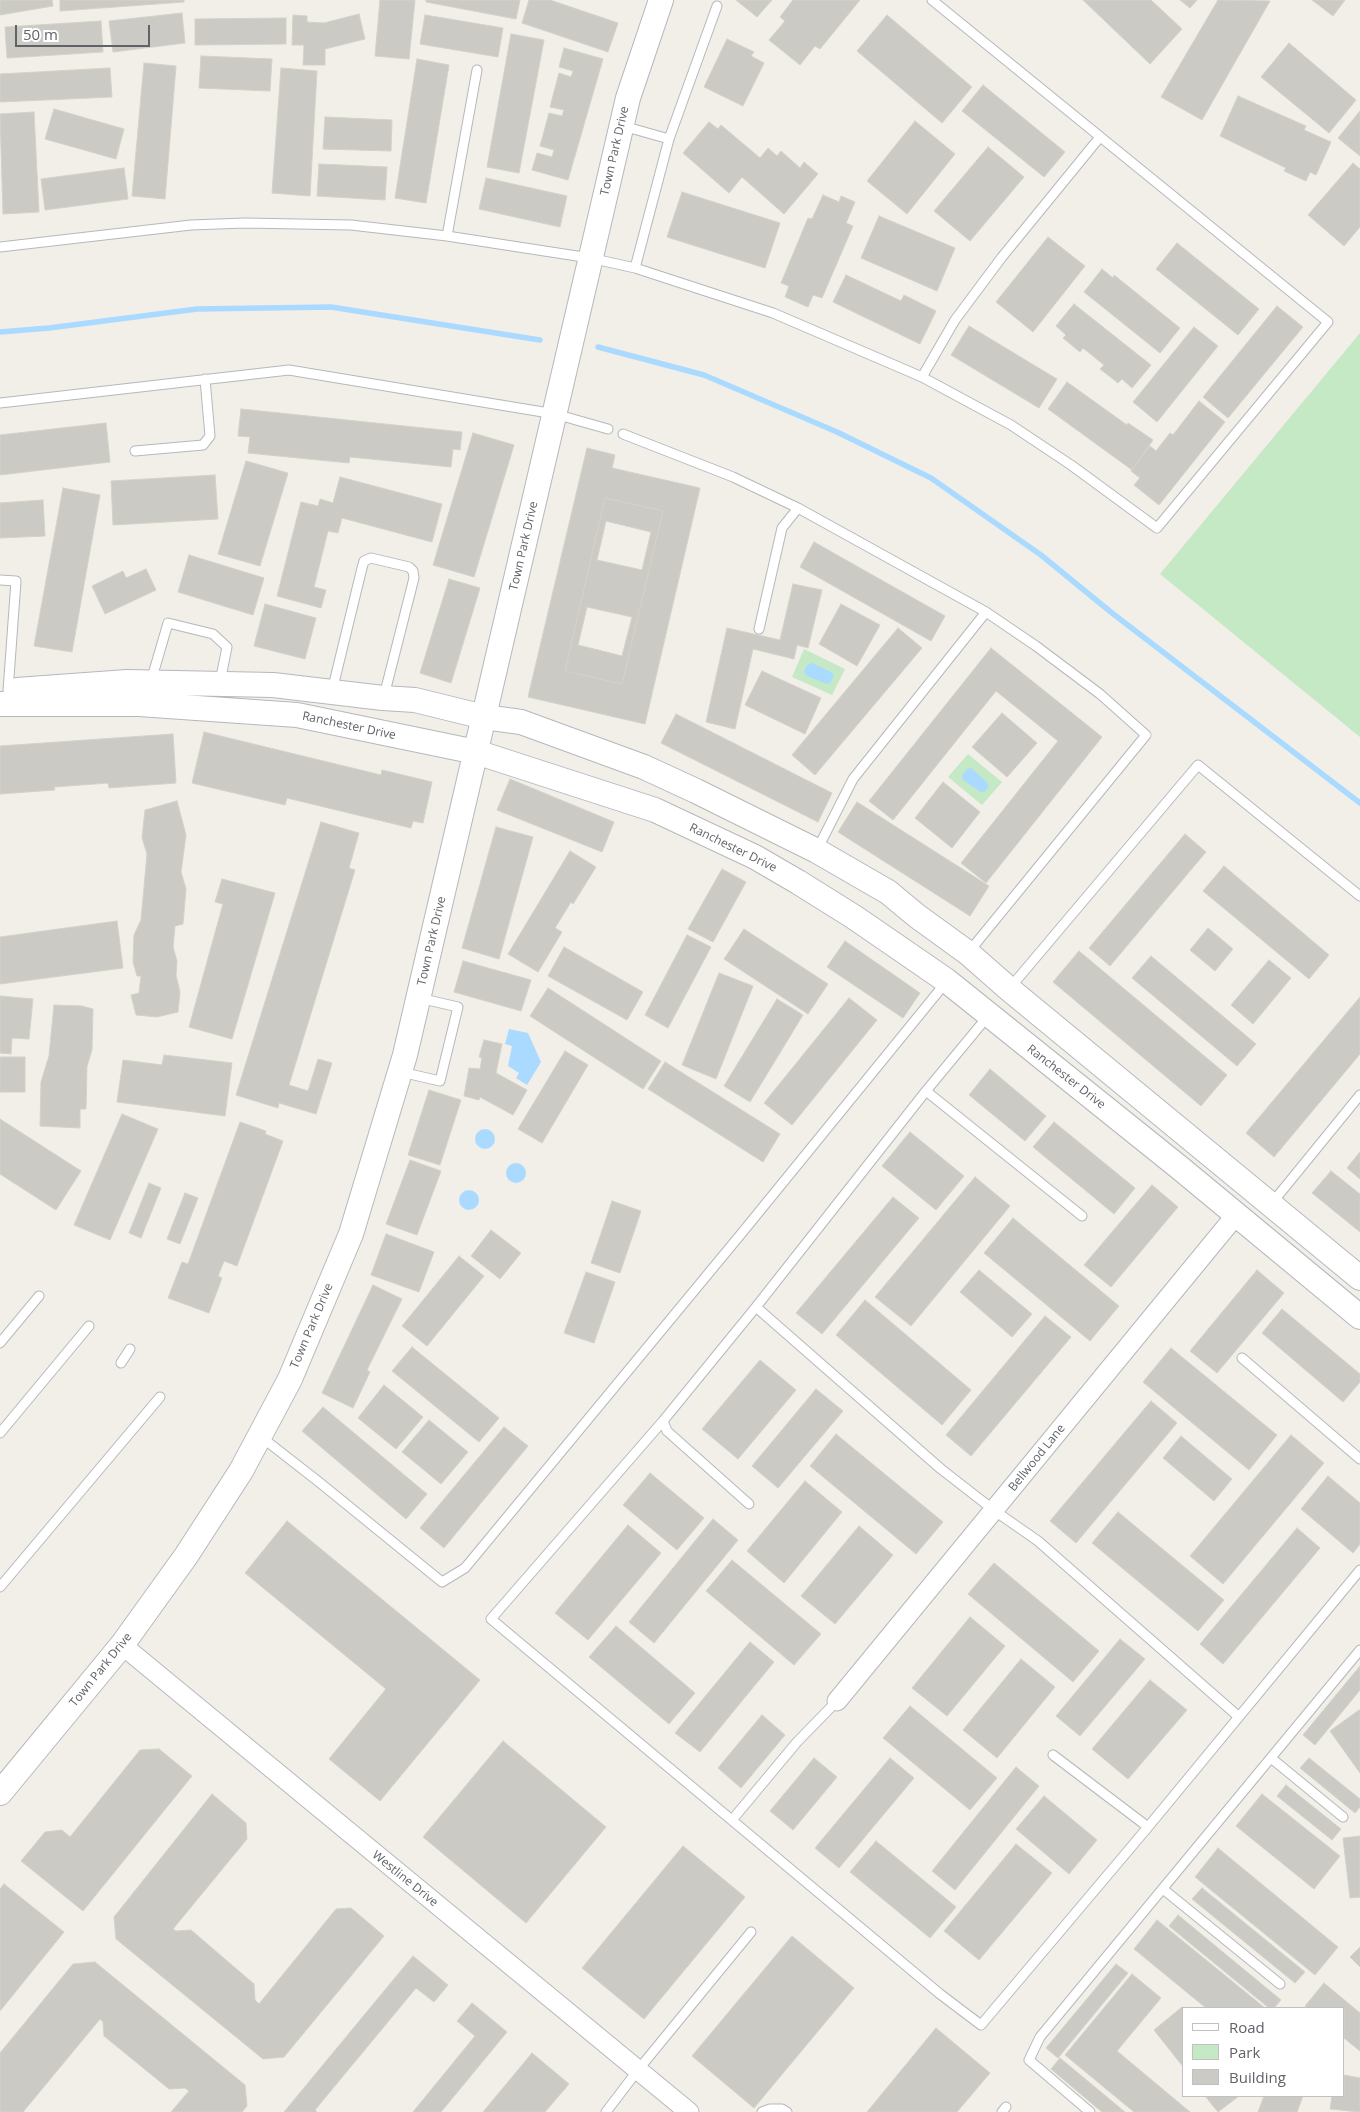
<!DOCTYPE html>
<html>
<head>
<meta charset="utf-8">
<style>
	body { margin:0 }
	#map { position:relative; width:1360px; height:2112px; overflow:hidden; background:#f1efe8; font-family:"Open Sans",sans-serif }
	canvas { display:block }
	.legend { position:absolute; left:1182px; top:2007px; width:162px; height:90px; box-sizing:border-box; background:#fff; border:1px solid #bfc1c3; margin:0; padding:6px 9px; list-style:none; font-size:15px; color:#5f6368 }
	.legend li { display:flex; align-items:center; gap:10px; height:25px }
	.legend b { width:25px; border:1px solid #bfc1c3 }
	.scale { position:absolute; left:15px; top:25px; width:135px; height:22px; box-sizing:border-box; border:2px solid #5f6368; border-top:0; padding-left:6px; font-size:15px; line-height:18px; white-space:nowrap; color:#5f6368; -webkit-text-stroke:4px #fff; paint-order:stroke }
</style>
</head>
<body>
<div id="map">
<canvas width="1360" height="2112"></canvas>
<ul class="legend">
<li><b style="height:6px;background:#fff"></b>Road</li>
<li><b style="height:14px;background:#c5e8c5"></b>Park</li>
<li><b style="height:14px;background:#cccac5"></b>Building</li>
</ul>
<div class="scale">50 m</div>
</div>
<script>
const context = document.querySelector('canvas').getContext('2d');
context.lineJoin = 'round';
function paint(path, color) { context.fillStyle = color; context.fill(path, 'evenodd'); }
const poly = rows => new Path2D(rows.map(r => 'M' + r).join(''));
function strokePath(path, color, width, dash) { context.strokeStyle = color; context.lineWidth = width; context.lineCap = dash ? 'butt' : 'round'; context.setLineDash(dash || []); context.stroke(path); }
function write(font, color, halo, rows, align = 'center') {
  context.font = font + ' "Open Sans",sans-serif'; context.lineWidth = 4; context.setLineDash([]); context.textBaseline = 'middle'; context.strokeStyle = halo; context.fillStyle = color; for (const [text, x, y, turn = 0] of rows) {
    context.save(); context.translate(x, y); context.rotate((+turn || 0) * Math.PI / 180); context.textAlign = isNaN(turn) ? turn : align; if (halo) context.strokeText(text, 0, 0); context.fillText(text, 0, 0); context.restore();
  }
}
paint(poly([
	[1360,333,1360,737,1160,574],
	[804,649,845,669,832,695,792,677],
	[968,754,1002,782,982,805,948,777]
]), '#c5e8c5');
paint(poly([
	[812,663,831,672,834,676,830,683,827,684,807,676,804,672,807,665],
	[971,768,987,782,989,786,984,792,981,792,963,780,962,775,967,769],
	[509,1029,528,1033,541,1062,527,1085,516,1078,519,1073,508,1066,512,1046,505,1044],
	'475 1139a10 10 0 1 1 20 0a10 10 0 1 1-20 0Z',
	'506 1173a10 10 0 1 1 20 0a10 10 0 1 1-20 0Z',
	'459 1200a10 10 0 1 1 20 0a10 10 0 1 1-20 0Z'
]), '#aadaff');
strokePath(poly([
	[0,332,49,328,197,309,331,307,540,340],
	[598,347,704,375,837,432,931,478,1041,555,1112,613,1360,803]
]), '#aadaff', 5.5);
const building = poly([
	[0,0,52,0,53,6,0,15,0,0],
	[60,0,184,0,184,2,60,11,60,0],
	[380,0,415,0,409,59,375,56,380,0],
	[426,0,520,0,516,19,426,2,426,0],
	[529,0,550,0,618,23,608,52,522,23,529,0],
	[736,0,772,0,757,17,736,0],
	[793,0,860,0,820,49,815,46,800,65,769,40,785,21,780,17,793,0],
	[1083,0,1151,0,1182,29,1150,64,1083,0],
	[1180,0,1197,0,1190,8,1180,0],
	[1218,0,1270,1,1202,120,1161,97,1218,0],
	[1312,0,1345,0,1333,16,1312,0],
	[182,13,185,43,113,52,109,21,182,13],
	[359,14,365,39,325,49,325,65,303,65,304,45,292,45,293,15,307,16,307,22,324,23,359,14],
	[425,15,503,28,498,57,420,44,425,15],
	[887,15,972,87,942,123,857,51,887,15],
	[286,18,286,44,195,45,195,19,286,18],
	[101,21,103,52,7,58,5,27,101,21],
	[511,34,544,40,519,173,487,167,511,34],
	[727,39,754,52,751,56,764,63,743,106,704,87,727,39],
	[1289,43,1356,100,1329,133,1261,77,1289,43],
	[564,48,603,59,568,180,532,170,537,153,552,157,554,150,540,146,549,113,562,116,564,110,550,107,559,73,571,77,573,71,559,67,564,48],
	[201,56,272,59,270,91,199,88,201,56],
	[417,59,449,65,426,203,395,198,417,59],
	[144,63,176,66,165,199,132,196,144,63],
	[110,68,112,97,0,102,0,74,110,68],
	[281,68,317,71,310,196,272,193,281,68],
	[983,85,1065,152,1044,177,962,111,983,85],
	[1238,96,1306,126,1304,130,1331,142,1316,175,1310,172,1306,181,1284,171,1286,168,1220,136,1238,96],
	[54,109,124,129,116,159,45,139,54,109],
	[1360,111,1360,156,1338,138,1360,111],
	[34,112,39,212,3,214,0,114,34,112],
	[325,117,392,120,391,151,323,149,325,117],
	[915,121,955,154,907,214,867,181,915,121],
	[709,122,718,129,721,125,760,158,768,148,777,156,781,151,800,168,804,162,818,174,784,214,742,177,729,193,683,153,709,122],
	[988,147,1024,177,970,241,934,211,988,147],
	[1353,163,1360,169,1360,227,1344,246,1308,215,1353,163],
	[319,164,387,167,385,200,317,196,319,164],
	[124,168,128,199,45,210,41,179,124,168],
	[486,178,567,196,560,227,479,209,486,178],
	[682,192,780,223,765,268,667,237,682,192],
	[823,195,839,202,841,196,855,202,846,223,853,226,822,298,813,295,808,307,785,297,789,286,781,283,808,218,812,219,823,195],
	[879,216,955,248,937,291,861,258,879,216],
	[1048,237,1085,266,1033,332,996,302,1048,237],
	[1177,243,1259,309,1238,335,1156,269,1177,243],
	[1102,269,1113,278,1114,275,1180,328,1160,353,1084,292,1102,269],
	[846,275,901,301,904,295,936,311,920,344,833,302,846,275],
	[1074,304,1151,365,1132,388,1122,379,1118,383,1100,369,1104,365,1083,348,1080,352,1063,338,1066,335,1056,326,1074,304],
	[1277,306,1303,327,1228,418,1203,397,1277,306],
	[969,326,1057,379,1039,408,951,355,969,326],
	[1194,327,1218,346,1157,422,1133,402,1194,327],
	[1067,382,1127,425,1128,423,1153,440,1132,470,1048,409,1067,382],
	[1199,401,1225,422,1159,505,1134,485,1140,478,1131,471,1150,446,1156,451,1170,433,1173,435,1199,401],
	[241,409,462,432,460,450,453,449,451,467,350,457,349,463,248,453,250,437,238,436,241,409],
	[106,423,110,462,0,475,0,435,106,423],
	[473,433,514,445,474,577,433,565,473,433],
	[587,448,615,455,612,468,700,488,645,724,528,697,587,448],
	[605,498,663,511,622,684,565,671,605,498],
	[246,461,288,473,260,566,218,554,246,461],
	[215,475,218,519,113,525,111,481,215,475],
	[340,477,442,504,432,542,342,518,338,533,328,531,314,587,326,590,321,608,277,596,301,502,318,506,320,499,333,503,340,477],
	[63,488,100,495,72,652,34,646,63,488],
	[605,498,663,511,622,684,565,671,605,498],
	[43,500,45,536,0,538,0,503,43,500],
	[606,521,651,532,642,570,597,560,606,521],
	[814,542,945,616,931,641,800,567,814,542],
	[189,555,264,578,253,615,178,592,189,555],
	[146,569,156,590,105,614,92,586,123,571,126,578,146,569],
	[449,579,480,588,451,683,420,673,449,579],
	[793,584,822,590,808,648,797,645,794,659,753,649,735,729,706,722,727,628,780,640,793,584],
	[265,604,316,618,305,659,254,646,265,604],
	[841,604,880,625,857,666,819,644,841,604],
	[587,607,632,617,622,656,578,645,587,607],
	[898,628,922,648,815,775,792,755,898,628],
	[991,648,1102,737,986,883,961,863,1058,741,996,691,893,820,869,801,991,648],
	[762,671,821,698,805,734,745,705,762,671],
	[1002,713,1037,743,1007,777,972,747,1002,713],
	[676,714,832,793,818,822,661,743,676,714],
	[204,732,381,775,382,770,432,782,423,823,413,821,411,828,287,798,285,805,192,783,204,732],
	[173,734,176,783,109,788,108,783,54,787,55,790,0,794,0,746,173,734],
	[510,779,614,822,602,852,497,810,510,779],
	[943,782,980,812,952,848,915,818,943,782],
	[177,801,186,835,181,872,186,889,183,924,175,926,173,947,177,961,176,975,180,992,178,1012,157,1017,136,1015,131,995,139,993,141,976,137,976,133,962,134,935,141,920,147,854,142,838,145,810,177,801],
	[857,802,989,886,970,916,838,832,857,802],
	[321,822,359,833,349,868,355,870,289,1085,308,1091,318,1059,332,1063,316,1114,279,1103,278,1108,236,1095,321,822],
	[496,827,533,837,499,959,462,948,496,827],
	[1185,834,1206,852,1110,966,1089,948,1185,834],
	[570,851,596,867,573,904,571,902,555,928,562,932,538,972,508,954,570,851],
	[1224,866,1329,955,1309,979,1203,891,1224,866],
	[722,869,746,882,713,942,688,929,722,869],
	[222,879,275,893,232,1039,189,1027,223,904,215,902,222,879],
	[117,921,123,968,0,984,0,937,117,921],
	[1208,928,1233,949,1215,971,1190,950,1208,928],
	[744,929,828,984,808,1014,724,959,744,929],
	[687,935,711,947,668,1028,645,1015,687,935],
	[845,941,920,993,903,1018,827,967,845,941],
	[564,947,643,992,627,1020,548,976,564,947],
	[1079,951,1227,1075,1201,1106,1053,982,1079,951],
	[1151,956,1256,1044,1237,1066,1132,978,1151,956],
	[1269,960,1291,978,1253,1024,1231,1005,1269,960],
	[463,961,531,980,521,1011,454,992,463,961],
	[719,973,753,986,716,1079,682,1065,719,973],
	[548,988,661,1061,643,1089,530,1016,548,988],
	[0,996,33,999,29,1039,12,1038,11,1054,0,1053,0,996],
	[1360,997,1360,1054,1274,1157,1246,1133,1360,997],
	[849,998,877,1020,792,1125,764,1103,849,998],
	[777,999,803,1015,750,1102,724,1086,777,999],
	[54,1005,82,1006,93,1009,92,1050,87,1066,86,1109,80,1109,80,1128,40,1126,41,1082,49,1056,54,1005],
	[484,1040,502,1044,496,1073,527,1090,513,1115,480,1097,479,1100,464,1096,469,1068,480,1069,482,1058,479,1057,484,1040],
	[565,1051,588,1065,542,1143,518,1129,565,1051],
	[164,1055,232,1063,225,1116,117,1102,123,1060,162,1065,164,1055],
	[0,1057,25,1057,25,1092,0,1092,0,1057],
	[665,1062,780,1134,763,1162,648,1089,665,1062],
	[990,1069,1046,1116,1025,1141,969,1095,990,1069],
	[429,1090,461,1100,440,1165,408,1155,429,1090],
	[122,1114,158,1129,110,1240,74,1225,122,1114],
	[0,1119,81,1171,56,1210,0,1174,0,1119],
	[240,1122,266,1131,265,1134,283,1141,237,1266,224,1261,218,1276,222,1278,209,1313,168,1298,182,1262,188,1264,240,1122],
	[1054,1122,1135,1188,1114,1214,1033,1147,1054,1122],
	[910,1132,964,1176,936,1210,882,1166,910,1132],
	[1360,1152,1360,1179,1347,1168,1360,1152],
	[410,1160,441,1171,417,1235,386,1224,410,1160],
	[1331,1171,1360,1194,1360,1232,1312,1193,1331,1171],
	[975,1177,1010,1206,911,1326,875,1297,975,1177],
	[149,1183,161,1188,141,1238,129,1233,149,1183],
	[1152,1185,1178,1207,1111,1287,1084,1265,1152,1185],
	[185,1193,198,1198,180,1244,167,1239,185,1193],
	[893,1197,919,1218,822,1334,796,1313,893,1197],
	[612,1201,641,1211,620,1273,591,1263,612,1201],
	[1013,1218,1119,1306,1090,1341,984,1253,1013,1218],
	[491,1230,521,1253,500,1279,471,1256,491,1230],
	[386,1234,434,1252,419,1292,371,1275,386,1234],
	[459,1256,484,1276,427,1346,402,1326,459,1256],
	[979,1270,1032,1314,1012,1337,960,1292,979,1270],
	[1257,1270,1284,1293,1217,1373,1190,1351,1257,1270],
	[586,1272,615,1282,594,1343,564,1333,586,1272],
	[373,1285,402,1299,367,1370,370,1372,353,1408,322,1393,373,1285],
	[865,1300,971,1390,942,1425,836,1335,865,1300],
	[1282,1309,1360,1374,1360,1382,1343,1402,1262,1333,1282,1309],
	[1045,1316,1071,1337,971,1456,946,1435,1045,1316],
	[412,1347,499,1418,479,1442,392,1371,412,1347],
	[1171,1348,1277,1435,1249,1470,1143,1382,1171,1348],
	[760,1360,796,1390,738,1459,702,1429,760,1360],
	[384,1385,423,1417,396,1449,358,1418,384,1385],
	[816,1389,843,1411,778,1488,752,1466,816,1389],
	[1151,1401,1177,1423,1076,1543,1050,1521,1151,1401],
	[323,1407,427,1494,406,1519,302,1431,323,1407],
	[429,1420,468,1452,441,1484,402,1452,429,1420],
	[504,1427,528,1446,444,1548,420,1528,504,1427],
	[836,1434,943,1522,916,1554,810,1466,836,1434],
	[1291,1435,1324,1463,1223,1584,1190,1556,1291,1435],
	[1181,1436,1232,1479,1214,1501,1163,1458,1181,1436],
	[650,1473,704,1518,677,1550,623,1505,650,1473],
	[1328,1476,1360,1503,1360,1544,1353,1553,1301,1509,1328,1476],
	[805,1481,842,1512,784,1583,747,1551,805,1481],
	[1118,1512,1224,1600,1198,1631,1092,1543,1118,1512],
	[713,1519,738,1540,654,1643,629,1622,713,1519],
	[287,1521,480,1680,380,1801,329,1759,386,1689,245,1573,287,1521],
	[628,1525,661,1553,588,1640,555,1613,628,1525],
	[859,1526,893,1555,835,1624,801,1596,859,1526],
	[1297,1528,1320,1548,1223,1664,1200,1644,1297,1528],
	[732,1560,821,1634,794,1665,706,1591,732,1560],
	[994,1563,1099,1651,1073,1682,968,1594,994,1563],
	[970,1617,1005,1646,947,1716,912,1688,970,1617],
	[616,1626,695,1693,669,1724,589,1657,616,1626],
	[1120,1639,1145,1659,1080,1736,1056,1716,1120,1639],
	[750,1642,774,1662,700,1752,675,1733,750,1642],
	[1021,1659,1055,1687,997,1758,963,1730,1021,1659],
	[1360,1666,1360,1690,1315,1745,1303,1735,1360,1666],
	[1150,1680,1187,1710,1128,1779,1092,1749,1150,1680],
	[910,1706,997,1778,970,1810,883,1738,910,1706],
	[1359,1710,1360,1711,1360,1773,1330,1731,1359,1710],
	[762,1715,785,1735,741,1788,718,1768,762,1715],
	[503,1741,606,1827,526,1923,423,1837,503,1741],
	[159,1749,192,1776,83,1911,21,1861,45,1832,62,1830,70,1837,140,1750,159,1749],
	[814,1758,837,1777,793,1830,770,1811,814,1758],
	[890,1758,914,1778,839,1868,815,1848,890,1758],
	[1309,1758,1360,1799,1360,1807,1355,1813,1300,1768,1309,1758],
	[1016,1767,1039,1786,955,1890,932,1871,1016,1767],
	[1286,1785,1341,1829,1332,1840,1277,1796,1286,1785],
	[212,1794,246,1823,247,1839,173,1929,176,1931,191,1930,254,1984,255,2000,259,2004,336,1909,351,1908,384,1936,284,2057,263,2059,116,1939,114,1917,212,1794],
	[1262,1794,1340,1856,1314,1889,1236,1826,1262,1794],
	[1044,1796,1097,1840,1069,1874,1016,1829,1044,1796],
	[1360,1836,1360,1897,1350,1898,1343,1838,1360,1836],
	[876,1841,956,1907,930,1938,850,1872,876,1841],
	[1016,1844,1052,1873,979,1960,944,1931,1016,1844],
	[683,1846,745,1897,644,2019,582,1968,683,1846],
	[1218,1848,1338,1947,1315,1975,1195,1877,1218,1848],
	[4,1884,64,1932,0,2011,0,1889,4,1884],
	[1202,1888,1305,1972,1295,1983,1192,1899,1202,1888],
	[1178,1915,1281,2000,1274,2008,1269,2008,1169,1926,1178,1915],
	[1157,1920,1265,2008,1206,2008,1134,1949,1157,1920],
	[792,1936,854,1988,754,2108,692,2056,792,1936],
	[1360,1947,1360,1967,1350,1957,1360,1947],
	[413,1956,448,1985,434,2002,416,1988,315,2110,317,2112,284,2112,413,1956],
	[95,1962,245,2085,247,2106,242,2112,171,2112,189,2091,185,2088,169,2089,104,2036,103,2022,100,2019,23,2112,0,2112,0,2053,73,1964,95,1962],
	[1116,1964,1128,1973,1058,2058,1046,2048,1116,1964],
	[1132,1974,1161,1998,1117,2051,1190,2112,1134,2112,1065,2055,1132,1974],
	[1324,1983,1360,2013,1360,2051,1344,2038,1344,2008,1308,2008,1305,2006,1324,1983],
	[472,2003,507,2032,441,2112,413,2112,475,2036,457,2021,472,2003],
	[1182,2007,1184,2009,1184,2068,1154,2030,1182,2007],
	[936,2028,990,2073,957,2112,867,2112,936,2028],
	[532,2053,569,2084,545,2112,483,2112,532,2053],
	[1060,2058,1125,2112,1102,2112,1051,2069,1060,2058],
	[1344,2075,1360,2078,1360,2112,1330,2109,1332,2096,1344,2096,1344,2075],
	[1205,2096,1239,2096,1218,2112,1205,2096],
	[1264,2096,1303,2096,1297,2112,1258,2112,1264,2096]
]);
paint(building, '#cccac5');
strokePath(building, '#d6d1c6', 1);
const service = poly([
	[623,126,669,139],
	[447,236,477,70],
	[0,247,191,225,245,223,351,225,447,236,590,258,635,268,773,313,922,377,1011,425,1071,465,1157,528,1328,322,932,0],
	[635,268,669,139,717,6],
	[922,377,955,320,1002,257,1100,137],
	[0,403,289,370,555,414,608,429],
	[623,434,733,477,798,508,986,612,1036,646,1100,694,1146,735,968,953],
	[135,451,203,445,210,436,205,379],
	[0,580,16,581,8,691],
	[759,629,782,528,798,508],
	[151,681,168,623,213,634,227,647,220,682],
	[332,691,362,568,364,561,371,558,409,567,413,571,414,578,384,696],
	[817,850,853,779,986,612],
	[1009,989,1198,765,1360,896],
	[988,1016,926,1091,1082,1216],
	[401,1072,440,1081,458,1007,419,998],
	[926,1091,756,1307,941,1469,995,1511,1038,1541,1239,1717],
	[1272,1203,1360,1095],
	[0,1343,39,1296],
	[1242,1358,1360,1459],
	[121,1363,130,1349],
	[663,1421,491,1619,940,1994,981,2025,1148,1827,1360,1570],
	[0,1433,89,1326],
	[260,1436,319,1482,442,1582,465,1568,741,1234,947,981],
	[749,1504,667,1431,663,1421,756,1307],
	[0,1587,160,1397],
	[1053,1755,1148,1827],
	[1271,1758,1343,1817],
	[732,1820,797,1742,837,1701],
	[1163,1889,1280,1984],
	[606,2112,638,2070,751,1932],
	[762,2112,770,2109,782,2109,787,2112],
	[1002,2112,1006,2107],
	[1090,2112,1029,2060,1040,2037,1360,1650]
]);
const minor = poly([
	[122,1645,689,2112],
	[837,1701,1236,1215]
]);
const tertiary = poly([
	[17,690,127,682,273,685,383,698,415,700,484,717,521,722,644,767,696,791,817,851,888,892,917,916,968,953,1009,989,1360,1278],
	[0,704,139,704,297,715,476,752,655,810,755,857,798,882,854,917,947,981,1180,1168,1360,1317],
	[0,1793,122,1645,186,1556,241,1471,290,1379,351,1234,405,1055,628,98,661,0]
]);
strokePath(service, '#b5b8bc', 11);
strokePath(minor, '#b5b8bc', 21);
strokePath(tertiary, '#b5b8bc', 26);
strokePath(service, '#fff', 9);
strokePath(minor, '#fff', 19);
strokePath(tertiary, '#fff', 24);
write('12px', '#5f6368', '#fff', [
	["Town Park Drive",615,151,-77],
	["Town Park Drive",524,546,-77],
	["Ranchester Drive",349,726,12],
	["Ranchester Drive",733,848,26],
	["Town Park Drive",432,941,-77],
	["Ranchester Drive",1066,1077,38],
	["Town Park Drive",312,1326,-67],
	["Bellwood Lane",1037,1458,-51],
	["Town Park Drive",101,1670,-51],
	["Westline Drive",405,1879,39]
]);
</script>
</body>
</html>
